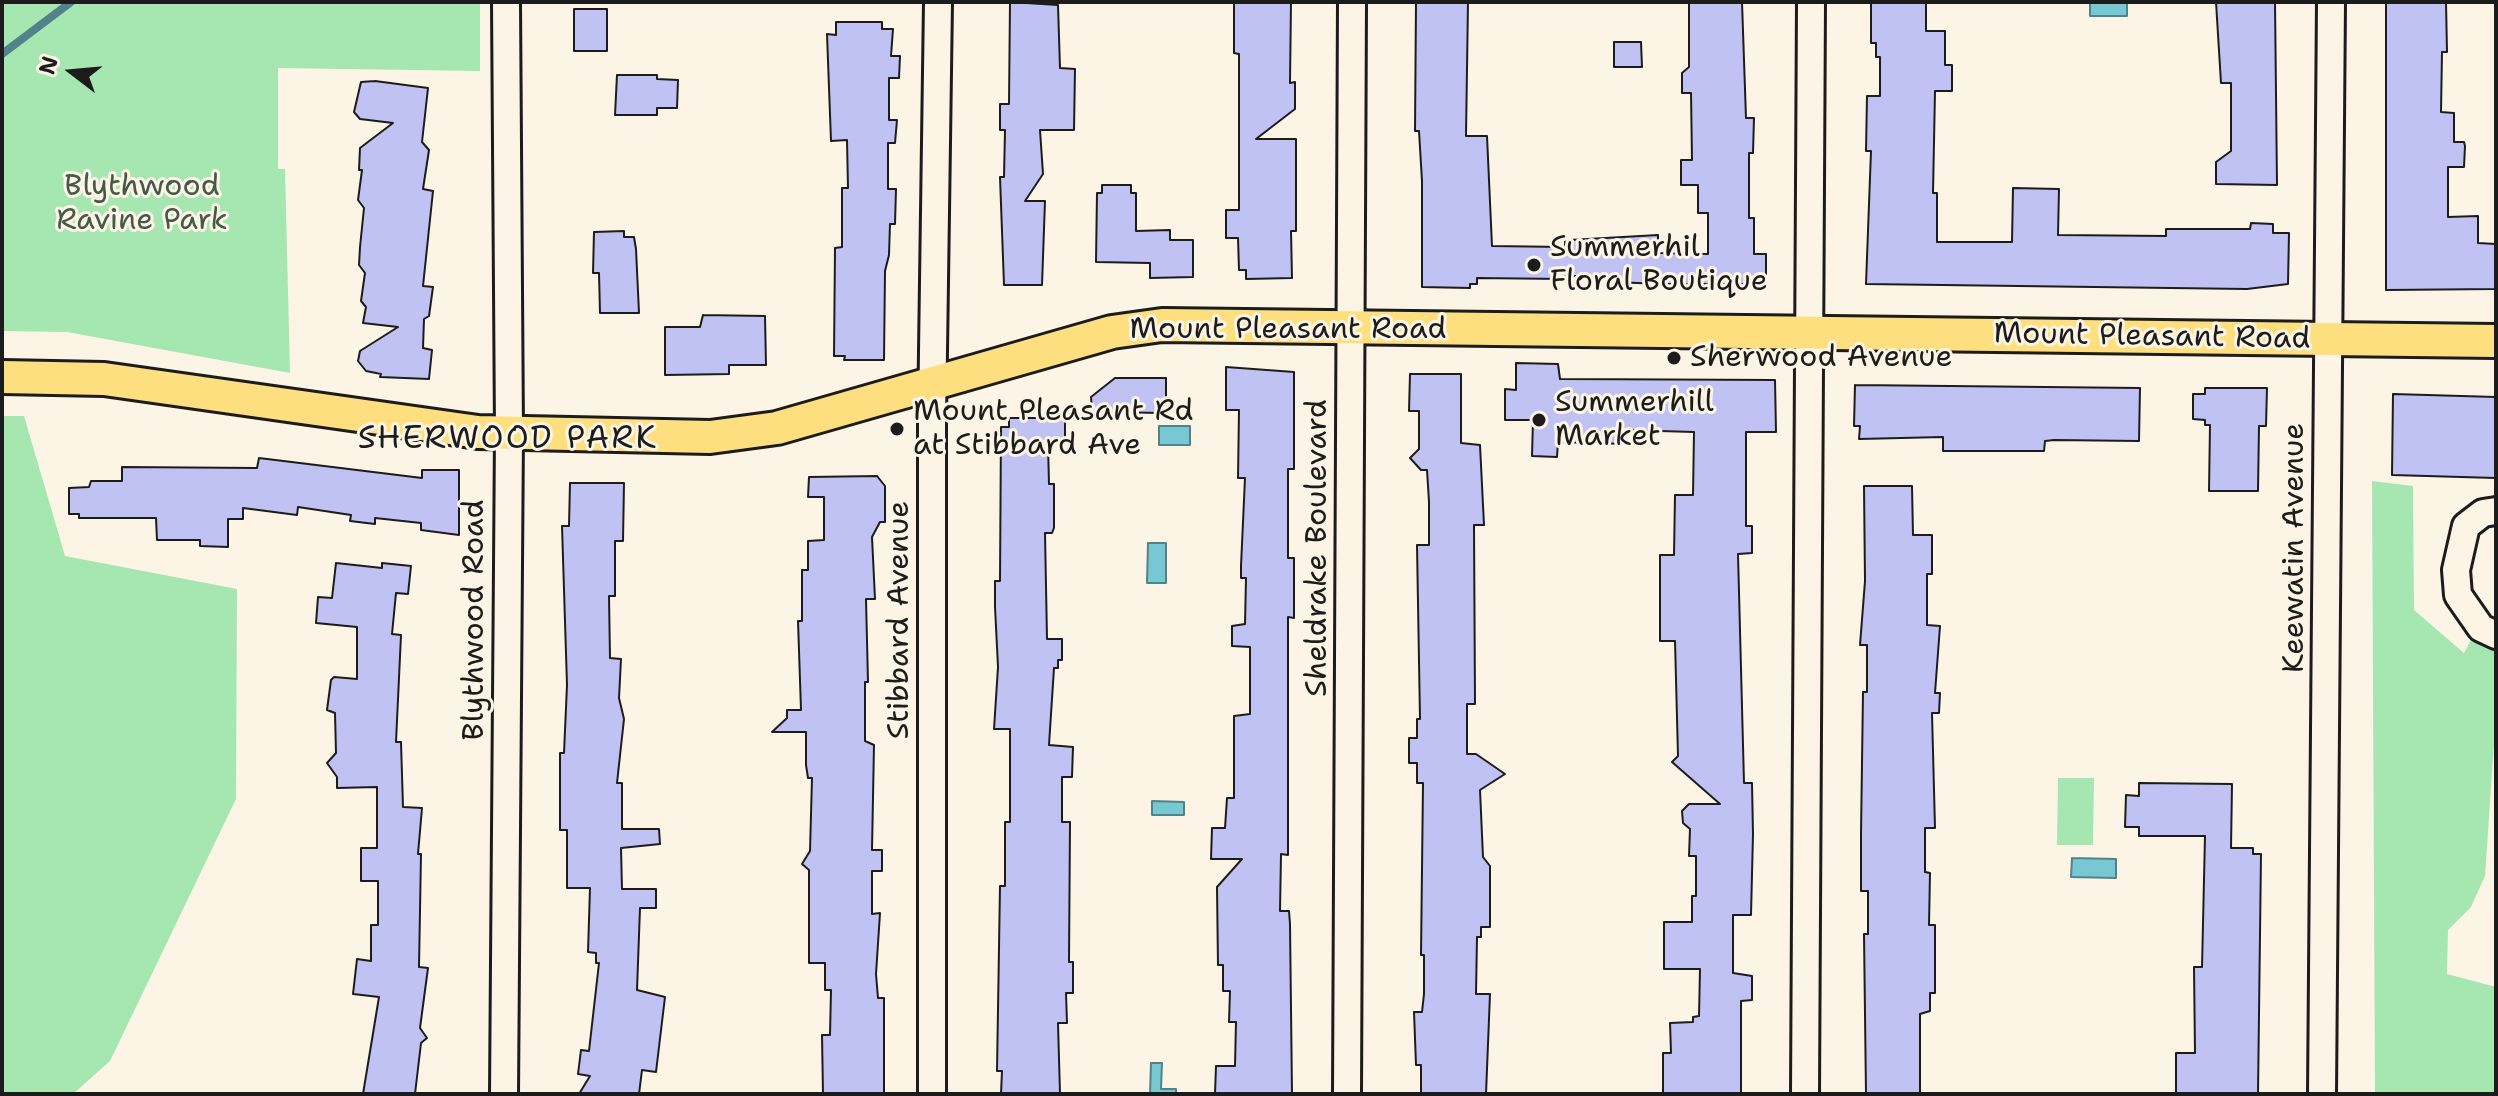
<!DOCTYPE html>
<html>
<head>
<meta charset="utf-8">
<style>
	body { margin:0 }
	#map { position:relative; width:2498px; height:1096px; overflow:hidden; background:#fcf5e5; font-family:"Shantell Sans",sans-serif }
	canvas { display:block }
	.frame { position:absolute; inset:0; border:4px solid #1c1c1c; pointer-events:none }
	.north { position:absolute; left:32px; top:32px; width:80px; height:80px; -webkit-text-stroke:6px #fcf5e5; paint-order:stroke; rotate:286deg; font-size:22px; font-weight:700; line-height:32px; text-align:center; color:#1c1c1c }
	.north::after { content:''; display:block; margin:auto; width:28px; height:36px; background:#1c1c1c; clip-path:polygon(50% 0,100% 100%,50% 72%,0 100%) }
</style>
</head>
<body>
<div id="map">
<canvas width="2498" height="1096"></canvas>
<div class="frame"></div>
<div class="north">N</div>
</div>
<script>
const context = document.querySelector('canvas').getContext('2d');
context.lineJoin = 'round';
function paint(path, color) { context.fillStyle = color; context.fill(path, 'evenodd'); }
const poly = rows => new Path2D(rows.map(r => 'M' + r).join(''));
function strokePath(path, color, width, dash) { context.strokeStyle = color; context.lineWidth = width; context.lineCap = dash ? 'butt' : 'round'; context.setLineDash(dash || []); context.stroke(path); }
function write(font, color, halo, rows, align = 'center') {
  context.font = font + ' "Shantell Sans",sans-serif'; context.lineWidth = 6; context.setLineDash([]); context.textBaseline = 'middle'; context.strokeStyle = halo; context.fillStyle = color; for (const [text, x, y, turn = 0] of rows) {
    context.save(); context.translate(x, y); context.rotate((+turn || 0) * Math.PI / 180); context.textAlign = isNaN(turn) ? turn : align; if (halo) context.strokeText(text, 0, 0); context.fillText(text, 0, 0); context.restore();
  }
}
paint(poly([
	[2,2,480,2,480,71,278,68,278,169,285,169,290,373,67,332,2,331],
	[2,416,24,416,65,556,237,589,236,799,110,1061,73,1094,2,1094],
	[2372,481,2413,486,2414,610,2464,653,2474,634,2496,648,2496,714,2485,876,2471,907,2448,930,2447,974,2496,987,2496,1094,2375,1094],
	[2058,778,2094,778,2093,845,2057,845]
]), '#a6e7b1');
const water = poly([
	[2090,2,2127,2,2127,16,2090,16,2090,2],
	[1159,426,1190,426,1190,445,1159,445,1159,426],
	[1148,543,1166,543,1166,583,1147,583,1148,543],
	[1152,801,1184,802,1184,815,1152,815,1152,801],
	[2072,858,2116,859,2116,878,2071,877,2072,858],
	[1151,1063,1162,1063,1161,1089,1176,1089,1176,1094,1150,1094,1151,1063]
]);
paint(water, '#78c8d4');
strokePath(water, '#53838a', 2);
strokePath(poly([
	[2,54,71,2]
]), '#53838a', 8);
const building = poly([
	[1010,2,1058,5,1060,68,1075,69,1074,130,1040,130,1043,174,1025,201,1045,201,1042,285,1004,285,1000,177,1004,177,1005,130,1000,130,1000,104,1009,104,1010,2],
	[1234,2,1291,2,1290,83,1295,82,1295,109,1256,139,1296,139,1296,231,1291,231,1292,278,1246,279,1246,270,1239,270,1238,238,1226,238,1226,210,1239,210,1239,54,1234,53,1234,2],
	[1416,2,1468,2,1466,136,1487,136,1492,246,1565,247,1565,242,1570,240,1658,235,1658,253,1708,254,1708,213,1698,213,1698,185,1681,185,1681,160,1692,160,1691,93,1682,93,1682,73,1689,67,1689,2,1742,2,1746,118,1754,118,1753,153,1749,153,1749,218,1754,218,1754,254,1766,254,1766,284,1663,284,1612,282,1612,276,1563,276,1563,279,1477,278,1477,284,1470,284,1470,288,1422,287,1422,181,1419,131,1415,131,1416,2],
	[1871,2,1926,3,1926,31,1945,31,1945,65,1952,65,1952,91,1935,91,1933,193,1937,193,1937,242,2012,242,2013,188,2059,189,2058,235,2166,236,2166,229,2250,229,2251,223,2273,224,2273,233,2289,233,2288,284,2247,289,1866,284,1871,151,1866,151,1867,96,1880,96,1880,57,1876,57,1876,43,1871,43,1871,2],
	[2216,2,2275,2,2277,185,2216,184,2216,162,2231,151,2231,83,2221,83,2216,2],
	[2386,2,2446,2,2447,52,2442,52,2441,112,2454,113,2454,142,2464,142,2465,146,2464,167,2448,167,2448,217,2478,216,2478,243,2496,244,2496,289,2386,290,2386,2],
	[574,9,607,9,607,51,574,51,574,9],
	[836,22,882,22,882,29,893,29,891,56,900,56,899,78,889,78,889,120,897,120,895,143,888,143,888,189,896,189,895,224,890,224,889,255,885,271,884,360,844,360,845,356,834,356,835,248,842,247,842,188,848,188,847,140,831,141,827,34,836,35,836,22],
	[1614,42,1641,42,1642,67,1614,67,1614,42],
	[617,75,657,75,657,79,678,80,677,108,657,108,657,115,615,115,617,75],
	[375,81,428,88,422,142,429,150,423,189,433,191,423,286,433,287,429,316,424,319,423,348,432,350,429,379,380,377,381,374,366,371,358,361,360,351,398,327,363,323,366,307,361,301,365,273,359,265,360,247,364,208,358,200,362,170,359,170,360,148,393,123,360,119,354,112,361,82,375,81],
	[1102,185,1131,185,1131,193,1136,193,1136,231,1170,230,1170,240,1193,240,1193,277,1150,278,1150,263,1096,262,1097,193,1102,193,1102,185],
	[624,231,624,237,634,237,636,249,639,313,600,313,599,273,593,273,594,232,624,231],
	[703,315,765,316,766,365,729,365,729,374,665,375,665,327,700,327,703,315],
	[1516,363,1558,364,1560,379,1775,380,1776,432,1746,432,1746,526,1752,526,1752,553,1738,554,1744,783,1752,783,1753,834,1751,915,1733,915,1733,973,1752,976,1752,1000,1741,1001,1741,1094,1663,1094,1663,1053,1671,1053,1670,1023,1693,1022,1693,1017,1699,1016,1700,969,1664,969,1664,922,1692,922,1692,896,1696,896,1696,856,1689,856,1690,829,1683,823,1682,811,1689,804,1720,804,1672,762,1678,756,1675,641,1660,641,1660,555,1674,555,1675,495,1693,495,1694,432,1626,430,1626,444,1558,442,1557,457,1532,456,1533,420,1505,420,1505,389,1516,390,1516,363],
	[1226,367,1294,372,1294,469,1288,469,1288,558,1294,558,1294,618,1288,617,1288,855,1281,854,1280,911,1289,911,1290,924,1292,1094,1215,1094,1216,1066,1235,1066,1236,1022,1229,1022,1230,991,1223,991,1223,965,1218,965,1217,887,1242,859,1211,859,1212,828,1225,828,1227,798,1234,798,1234,716,1250,714,1250,647,1232,646,1232,626,1245,624,1246,578,1241,578,1241,566,1245,478,1238,478,1239,410,1226,410,1226,367],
	[1410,374,1461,374,1461,443,1480,445,1484,525,1474,525,1475,704,1467,704,1467,754,1476,754,1505,774,1480,790,1483,857,1490,866,1490,927,1481,927,1481,937,1477,937,1476,994,1490,994,1486,1094,1421,1094,1421,1065,1416,1065,1414,1012,1422,1012,1424,994,1424,955,1421,955,1423,783,1417,783,1417,763,1409,763,1409,738,1417,738,1417,719,1420,719,1417,545,1429,545,1429,502,1427,470,1421,470,1410,458,1419,449,1419,411,1409,411,1410,374],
	[1115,378,1166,378,1166,413,1092,412,1091,397,1115,378],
	[1855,385,2140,388,2139,441,2054,440,2045,441,2044,451,1943,451,1943,437,1859,439,1860,426,1854,426,1855,385],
	[2205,388,2267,388,2266,426,2259,426,2258,491,2209,491,2210,425,2205,425,2205,420,2193,419,2193,394,2205,394,2205,388],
	[2393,394,2496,397,2496,478,2392,475,2393,394],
	[1009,418,1065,418,1065,444,1048,444,1049,484,1054,484,1054,528,1052,533,1045,533,1047,639,1062,639,1062,660,1058,660,1058,668,1054,668,1049,745,1073,747,1072,777,1062,777,1062,822,1070,822,1069,962,1073,962,1073,993,1066,993,1067,1023,1058,1023,1060,1094,1001,1094,1002,1071,997,1071,1000,886,1005,886,1005,822,1010,822,1010,729,994,729,998,667,995,607,995,581,1000,581,1001,427,1009,427,1009,418],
	[259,458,422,478,422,470,459,470,459,535,421,530,421,523,375,518,375,524,350,521,351,515,298,507,297,515,243,508,243,519,228,519,228,547,200,546,200,540,157,540,156,518,79,518,79,514,69,514,69,488,89,487,91,481,122,481,122,467,257,468,259,458],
	[877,476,885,486,885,522,880,522,872,537,875,599,866,599,868,682,865,682,865,741,874,745,872,850,882,850,882,871,872,871,872,914,880,913,876,974,878,998,884,998,884,1094,823,1094,822,1035,830,1035,831,990,825,990,825,963,809,963,809,870,802,864,810,851,812,778,808,778,806,765,806,732,772,732,787,718,787,710,801,710,798,621,802,621,802,570,808,570,808,541,824,540,824,497,808,497,809,477,877,476],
	[570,483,624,483,623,541,615,541,615,596,609,596,610,658,621,659,619,698,624,719,617,783,622,783,622,829,659,829,660,844,621,848,622,889,656,889,656,908,640,908,637,990,665,997,656,1072,642,1070,639,1094,579,1094,590,1076,578,1074,581,1050,589,1051,599,963,596,963,596,953,588,952,590,888,567,888,567,830,560,830,560,753,564,753,567,685,562,526,569,526,570,483],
	[1864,486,1912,486,1913,535,1932,535,1932,574,1927,574,1927,625,1940,626,1935,693,1940,693,1939,713,1932,713,1935,828,1925,828,1925,872,1930,873,1929,925,1935,925,1935,993,1930,993,1930,1011,1920,1014,1920,1094,1866,1094,1864,934,1868,934,1868,891,1861,891,1861,834,1863,692,1867,692,1867,645,1860,645,1865,581,1864,486],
	[336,563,382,568,382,563,411,566,408,594,396,593,392,634,401,635,396,742,401,742,403,807,422,808,418,854,421,854,419,967,428,968,420,1028,427,1038,421,1043,415,1094,363,1094,379,997,353,994,357,959,371,961,371,925,378,925,378,881,361,881,361,848,377,848,377,787,337,788,337,777,327,763,336,753,335,713,327,710,331,680,334,677,357,679,357,627,316,623,318,597,332,598,336,563],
	[2139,783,2232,784,2231,848,2253,848,2253,854,2261,854,2258,1094,2176,1094,2176,1053,2195,1053,2194,967,2202,967,2205,836,2139,836,2139,827,2125,827,2126,795,2139,796,2139,783]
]);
paint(building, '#c1c2f4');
strokePath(building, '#1c1c1c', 2);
const minor = poly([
	[2496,511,2483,513,2466,526,2456,570,2458,595,2481,628,2496,635],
	[504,1094,509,433,506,2],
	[932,1094,932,421,938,2],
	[1347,1094,1352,2],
	[1805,1094,1811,2],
	[2322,1094,2331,2]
]);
const major = poly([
	[2,377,104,379,478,432,710,437,777,428,1112,332,1162,325,2496,341]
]);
strokePath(minor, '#1c1c1c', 32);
strokePath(major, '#1c1c1c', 38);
strokePath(minor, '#fcf5e5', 26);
strokePath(major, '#fedf80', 32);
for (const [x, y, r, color] of [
	[1534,265,8,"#1c1c1c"],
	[1674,358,8,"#1c1c1c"],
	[1539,420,8,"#1c1c1c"],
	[897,429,8,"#1c1c1c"]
]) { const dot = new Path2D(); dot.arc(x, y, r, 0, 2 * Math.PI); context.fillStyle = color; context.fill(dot); strokePath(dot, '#fcf5e5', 3); }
write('30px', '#455949', '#fcf5e5', [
	["Blythwood",142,187],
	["Ravine Park",142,221]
]);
write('30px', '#1c1c1c', '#fcf5e5', [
	["Summerhil",1550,248],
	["Floral Boutique",1550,282],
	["Sherwood Avenue",1690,358],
	["Summerhill",1555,403],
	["Market",1555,437],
	["Mount Pleasant Rd",913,412],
	["at Stibbard Ave",913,446]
], 'left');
write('30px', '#1c1c1c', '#fcf5e5', [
	["Mount Pleasant Road",1288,330],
	["Mount Pleasant Road",2152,337,1],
	["Sheldrake Boulevard",1318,548,-90],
	["Keewatin Avenue",2295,548,-90],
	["Blythwood Road",475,620,-90],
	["Stibbard Avenue",900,620,-90]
]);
context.letterSpacing = '2px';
write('32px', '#1c1c1c', '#fcf5e5', [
	["SHERWOOD PARK",508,440]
]);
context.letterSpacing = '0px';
</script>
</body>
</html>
